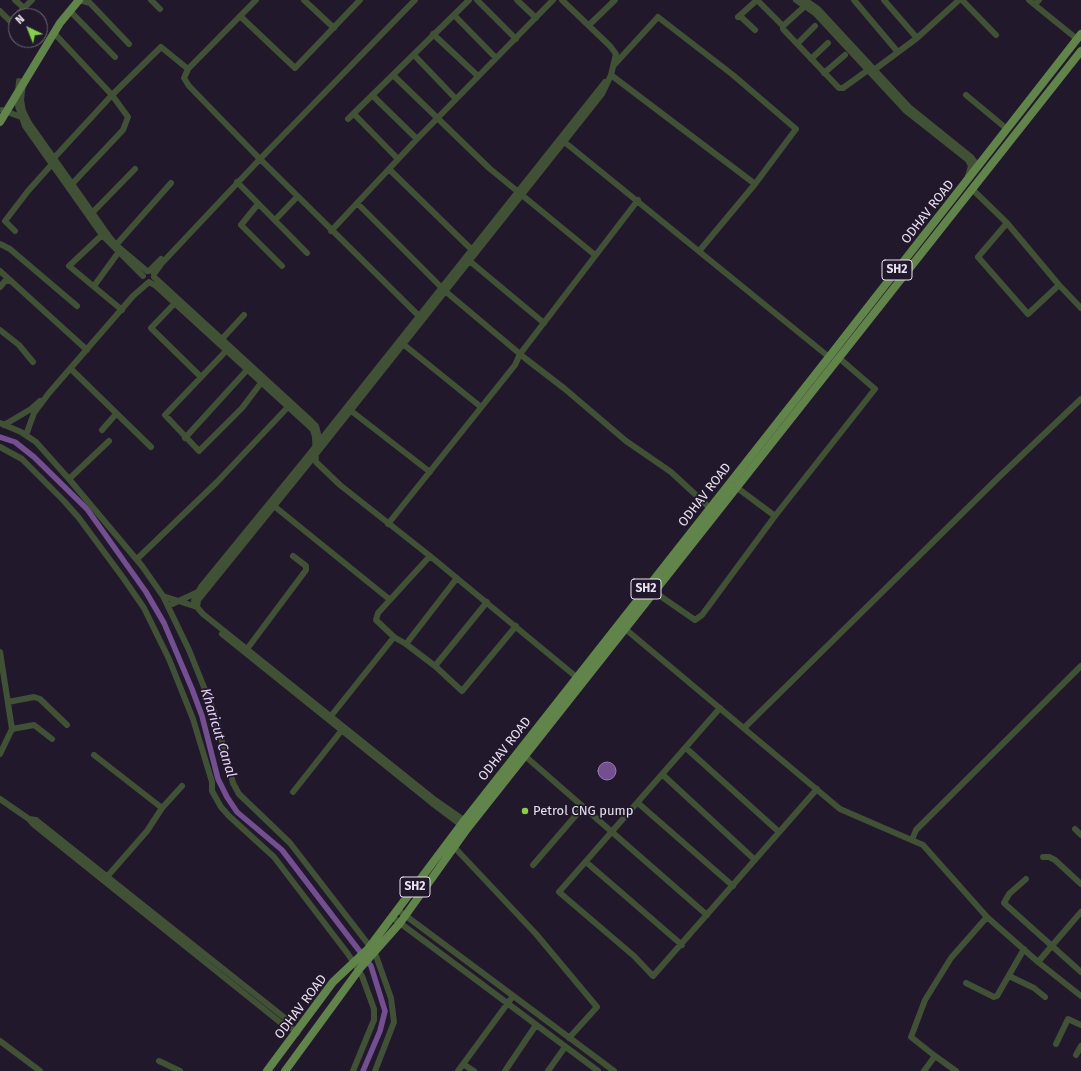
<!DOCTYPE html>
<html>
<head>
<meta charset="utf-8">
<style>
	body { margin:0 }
	#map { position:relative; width:1081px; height:1071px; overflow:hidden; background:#22182b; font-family:"Fira Sans",sans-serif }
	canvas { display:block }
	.north { position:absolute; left:8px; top:8px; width:40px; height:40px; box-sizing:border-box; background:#22182b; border:1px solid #716879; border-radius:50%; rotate:317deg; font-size:11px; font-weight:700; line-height:16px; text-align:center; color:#e8e1ef }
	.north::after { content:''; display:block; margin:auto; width:14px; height:18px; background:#85cf4d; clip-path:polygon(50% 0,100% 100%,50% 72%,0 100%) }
</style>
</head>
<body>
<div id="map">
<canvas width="1081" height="1071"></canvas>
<div class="north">N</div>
</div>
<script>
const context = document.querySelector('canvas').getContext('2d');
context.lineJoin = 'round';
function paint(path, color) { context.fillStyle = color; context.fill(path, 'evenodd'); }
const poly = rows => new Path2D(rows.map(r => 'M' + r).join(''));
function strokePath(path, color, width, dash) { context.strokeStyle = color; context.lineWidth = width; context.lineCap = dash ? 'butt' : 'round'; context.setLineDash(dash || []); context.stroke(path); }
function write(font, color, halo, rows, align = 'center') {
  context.font = font + ' "Fira Sans",sans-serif'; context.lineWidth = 3.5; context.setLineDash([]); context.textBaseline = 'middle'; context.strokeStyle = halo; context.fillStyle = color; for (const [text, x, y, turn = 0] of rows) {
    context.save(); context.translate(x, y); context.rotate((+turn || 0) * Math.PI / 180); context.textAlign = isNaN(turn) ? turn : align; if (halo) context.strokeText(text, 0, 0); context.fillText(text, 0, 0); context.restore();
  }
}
const water = poly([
	'598 771a9 9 0 1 1 18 0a9 9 0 1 1-18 0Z'
]);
paint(water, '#734f91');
strokePath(water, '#967bad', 1);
strokePath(poly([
	[0,437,15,442,34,457,87,509,146,592,164,623,192,689,202,716,218,779,227,797,237,812,282,850,371,966,385,1011,380,1031,363,1071]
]), '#734f91', 5.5);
strokePath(poly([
	[15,0,24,8],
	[79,0,90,3,129,44],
	[151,0,160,9],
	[256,0,188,69,184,78,189,86,257,156,421,318],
	[304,0,334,28],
	[477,0,516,39],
	[517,0,536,18],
	[757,0,783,26],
	[796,0,815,13,906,111,968,160,971,166,968,176],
	[805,0,818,9,909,107,971,157,978,166],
	[854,0,897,51],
	[884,0,917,38],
	[962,0,996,35],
	[1029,0,1035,5,1039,0],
	[1035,5,1077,39],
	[805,6,783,26,783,29,839,88,843,88,868,70],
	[0,11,11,22,16,16],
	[70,11,115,57],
	[454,15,496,58],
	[16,16,32,0],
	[240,16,295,68,360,0],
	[740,16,755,30],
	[738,17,757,0],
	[589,25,615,0],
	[54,33,112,95,128,117,123,130,72,184],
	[433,34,478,76],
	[797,44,815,26],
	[414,55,456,99],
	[811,59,828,43],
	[614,65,658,17,733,75,796,129,755,184,700,250],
	[874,70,917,38,959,0],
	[824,73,845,55],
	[611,75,755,184],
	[394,76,489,168,595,255],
	[372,95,417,139],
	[966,95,1007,129],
	[2,110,21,117],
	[354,114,398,159],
	[348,119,469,0],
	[562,140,829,357],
	[54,158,112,95,161,47,188,69],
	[389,169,471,249],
	[237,182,307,253],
	[972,189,1007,223,1059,285,1081,308],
	[357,203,445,291,526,359,565,389,626,441,671,472,710,508],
	[258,204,241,225,282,266],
	[92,213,135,169],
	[275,220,297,197],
	[1007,223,978,257,1028,314,1059,285],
	[15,231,5,221,28,191,53,163],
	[331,231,417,139,553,0],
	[102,235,69,266,122,310],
	[0,244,10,249,77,306],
	[116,245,171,183],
	[466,258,544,323],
	[0,271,87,350],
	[149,271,161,259],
	[154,274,162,263,260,159,415,0],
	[143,276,102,235,25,126,17,103,19,81,23,84,21,100,23,111,29,123,108,235,116,245,147,271],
	[154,277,311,421,316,426,320,442],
	[94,286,118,253],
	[0,287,5,281,11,281],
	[174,304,151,328,201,377],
	[0,330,19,345,33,362],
	[221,340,244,315],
	[403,344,481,407],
	[226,351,165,415,199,451,242,408,261,383],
	[71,369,151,447],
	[350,410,430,472],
	[0,423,21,432,36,442,69,479,142,566,163,596,189,650,214,712,233,783,239,794,290,843,375,953,391,998,394,1022,375,1071],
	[4,425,31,409,40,401],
	[102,430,116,414],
	[26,435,34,413,49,393,133,296,149,282,156,286,308,425,313,430,315,437,316,462,340,485,430,556,580,680],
	[185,438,247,370],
	[0,447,22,459,64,501,79,518,124,579,144,608,169,659,193,719,212,782,212,791,221,807,229,816,274,857,348,954,362,976,374,1009,374,1020,353,1071],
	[69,479,109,441],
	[274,506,389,599],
	[775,516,875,389,839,358],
	[388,524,515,365,520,354,638,200],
	[430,556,378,613,376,620,394,637,406,644,435,666,487,602],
	[137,559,217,482,288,407],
	[653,591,695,620,702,615,775,516,736,487],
	[163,596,197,607],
	[194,601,195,597,201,587,304,461,605,82],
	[168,606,198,592],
	[623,627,840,809,923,845,987,917,1038,962,1081,912],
	[222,634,432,803,464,827],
	[406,644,457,578],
	[247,649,306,570,306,566,293,556],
	[0,652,12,729,0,754],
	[435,666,462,691,516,626],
	[8,702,34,697,40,699,67,725],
	[720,708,559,892,634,956,653,976,817,789],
	[331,716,394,637],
	[744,728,999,477,1081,399],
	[12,729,34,725,52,739],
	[686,748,779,832],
	[94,755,162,808,182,786],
	[525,756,707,915],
	[663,775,755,860],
	[293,792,342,730],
	[0,799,29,819,36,820,285,1018,288,1025],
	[638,803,733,886],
	[29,819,33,824,281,1023,288,1025,297,1033],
	[468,823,435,800,203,614,197,607,198,600,308,464,602,94,611,75,616,54,610,46,562,0],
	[1075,829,1081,835],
	[912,840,916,830,1081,666],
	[455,848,536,934,597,1007,569,1038],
	[1043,857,1049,857,1055,860,1081,884],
	[586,862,682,945],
	[533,865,583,807],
	[105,879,147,831,162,808],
	[1026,879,1009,894,1004,903,1081,972],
	[398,910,614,1071],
	[392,917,598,1071],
	[1038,962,1081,996],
	[1009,976,1034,988,1045,997],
	[966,983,994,997,997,996,1024,949],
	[0,1041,40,1071],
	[1056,1044,1068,1019,1081,1025],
	[1076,1055,1081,1046],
	[935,1056,956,1071],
	[159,1061,180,1071],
	[463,1064,474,1071],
	[458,1071,513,996],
	[505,1071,536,1025],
	[548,1071,565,1047],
	[924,1071,935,1056,911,1037,925,1000,951,958,987,917]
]), '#405136', 6);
strokePath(poly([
	[0,122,60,23,79,0],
	[267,1071,333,982,368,949,464,821,829,357,1081,34],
	[285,1071,361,967,400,923,467,829,520,762,1081,51]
]), '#61844b', 8);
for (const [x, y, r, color] of [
	[525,811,4,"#85cf4d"]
]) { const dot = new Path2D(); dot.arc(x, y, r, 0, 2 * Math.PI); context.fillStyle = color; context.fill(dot); strokePath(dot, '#22182b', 1.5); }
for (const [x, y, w] of [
	[897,270,30],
	[646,589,30],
	[415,887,30]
]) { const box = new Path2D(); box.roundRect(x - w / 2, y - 10, w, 20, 3); context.fillStyle = '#22182b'; context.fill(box); strokePath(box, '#e8e1ef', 1); }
write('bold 12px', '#e8e1ef', null, [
	["SH2",897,270],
	["SH2",646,589],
	["SH2",415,887]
]);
write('13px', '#e8e1ef', '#22182b', [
	["ODHAV ROAD",928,212,-52],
	["ODHAV ROAD",705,495,-52],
	["ODHAV ROAD",505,749,-52],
	["ODHAV ROAD",301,1007,-53]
]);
write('13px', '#e8e1ef', '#22182b', [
	["Petrol CNG pump",533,811]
], 'left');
write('italic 14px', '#e3d0f6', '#22182b', [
	["Kharicut Canal",218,733,73]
]);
</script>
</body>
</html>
